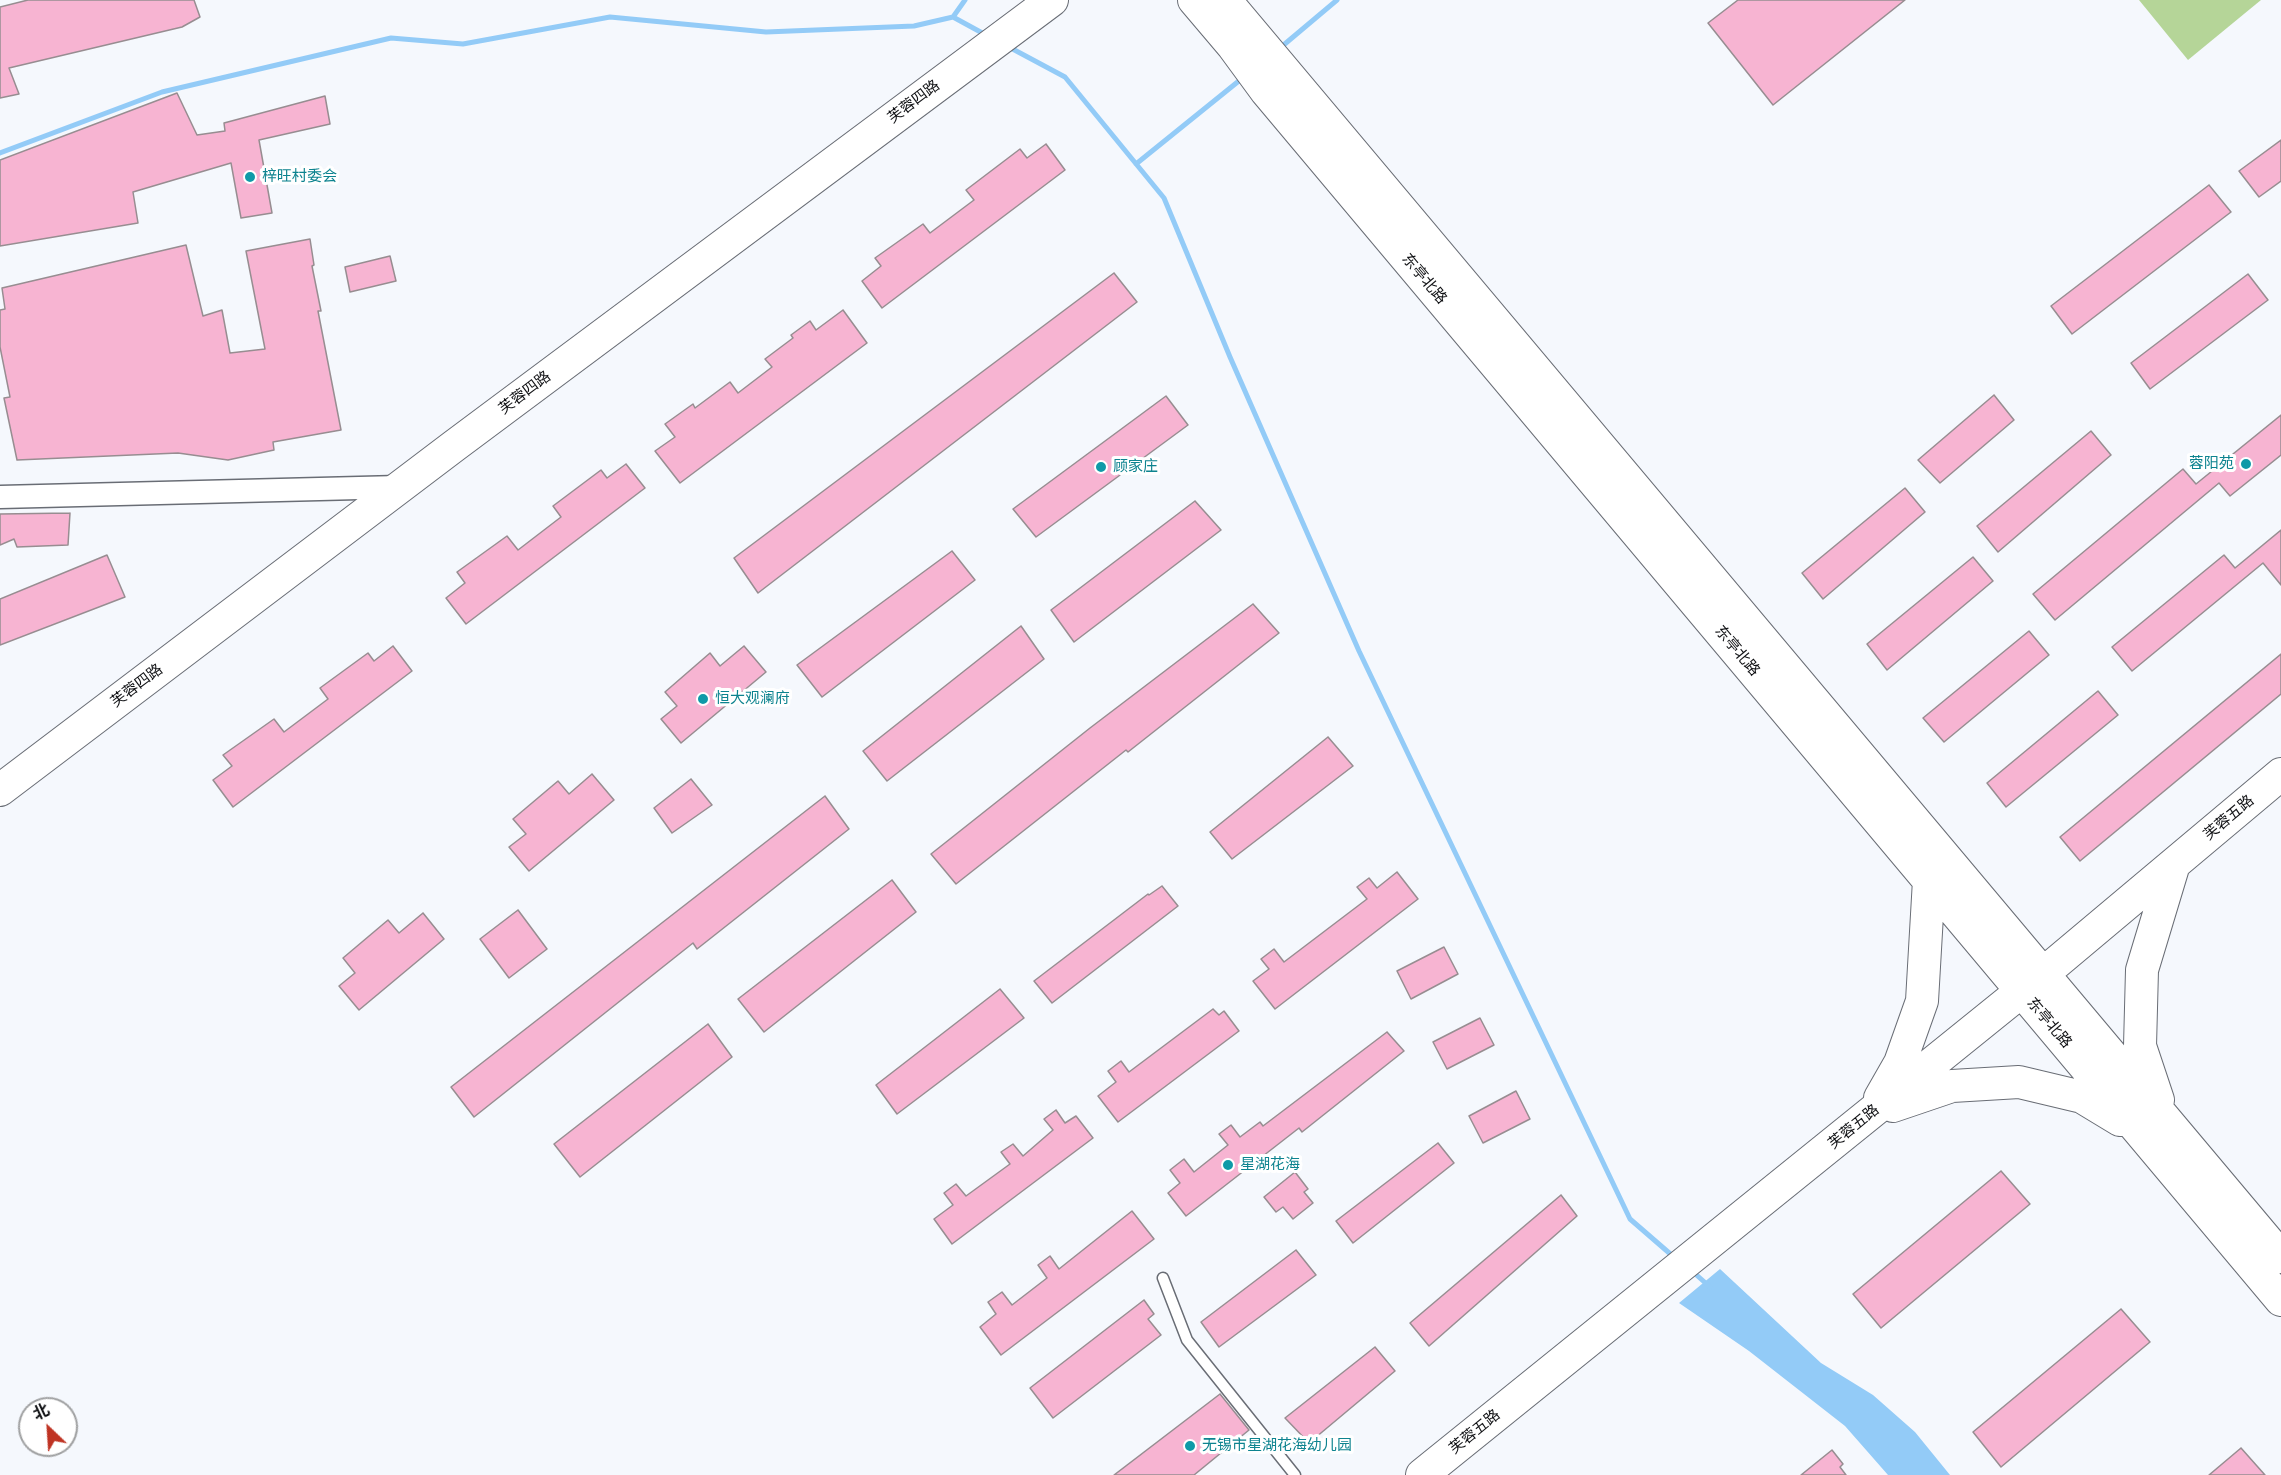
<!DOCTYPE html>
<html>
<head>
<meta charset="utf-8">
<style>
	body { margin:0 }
	#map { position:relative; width:2281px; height:1475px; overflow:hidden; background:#f5f8fd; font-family:"Fira Sans Condensed","Noto Sans SC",sans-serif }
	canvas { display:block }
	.north { position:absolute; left:18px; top:1397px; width:60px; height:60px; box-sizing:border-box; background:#fff; border:2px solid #9fa0a1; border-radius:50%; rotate:335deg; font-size:16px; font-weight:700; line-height:24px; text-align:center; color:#101114 }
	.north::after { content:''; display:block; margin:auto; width:21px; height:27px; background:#bf3323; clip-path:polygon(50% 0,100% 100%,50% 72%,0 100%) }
</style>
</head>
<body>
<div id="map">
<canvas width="2281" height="1475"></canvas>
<div class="north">北</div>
</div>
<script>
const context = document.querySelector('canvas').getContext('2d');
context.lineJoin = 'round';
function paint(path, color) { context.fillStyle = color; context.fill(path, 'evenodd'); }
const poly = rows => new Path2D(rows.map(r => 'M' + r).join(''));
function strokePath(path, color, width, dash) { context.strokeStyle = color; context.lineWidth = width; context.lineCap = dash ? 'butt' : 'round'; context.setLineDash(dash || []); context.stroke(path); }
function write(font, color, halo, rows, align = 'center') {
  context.font = font + ' "Fira Sans Condensed","Noto Sans SC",sans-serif'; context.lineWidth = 6; context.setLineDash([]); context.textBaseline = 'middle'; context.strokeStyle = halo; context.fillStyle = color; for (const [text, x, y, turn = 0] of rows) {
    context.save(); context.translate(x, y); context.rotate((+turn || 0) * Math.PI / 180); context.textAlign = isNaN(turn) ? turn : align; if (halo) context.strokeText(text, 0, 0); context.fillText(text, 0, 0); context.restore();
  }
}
paint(poly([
	[2139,0,2261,0,2188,60]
]), '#b5d598');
paint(poly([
	[1720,1269,1821,1363,1873,1395,1915,1432,1950,1475,1888,1475,1845,1426,1749,1351,1679,1303]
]), '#93cbf7');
strokePath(poly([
	[965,0,953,17,986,35],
	[1007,46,1065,77,1164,198,1230,357,1359,651,1630,1219,1675,1258],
	[1280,48,1337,0],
	[0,153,162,92,391,38,463,44,610,17,766,32,914,26,953,17],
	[1136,164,1245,76],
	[1692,1271,1710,1287]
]), '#93cbf7', 5);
const building = poly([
	[28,0,194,0,200,17,182,27,9,68,19,94,0,98,0,7,28,0],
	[1738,0,1905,0,1773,105,1708,23,1738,0],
	[177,93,197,135,225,131,224,123,325,96,330,124,259,140,272,213,241,218,231,163,133,192,138,223,0,246,0,160,177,93],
	[2281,140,2281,181,2259,197,2239,171,2281,140],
	[1046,144,1065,170,882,308,862,281,881,266,875,258,923,224,930,233,974,200,966,190,1020,149,1027,158,1046,144],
	[2209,185,2231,212,2072,334,2051,306,2209,185],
	[310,239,314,265,312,266,321,311,318,311,341,430,273,442,274,450,228,460,178,453,17,460,4,398,10,397,0,347,0,310,5,309,2,288,186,245,203,316,222,310,230,353,265,349,246,251,310,239],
	[390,256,396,281,350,292,345,267,390,256],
	[1114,273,1137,302,758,593,734,558,1114,273],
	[2248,274,2268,300,2150,389,2131,363,2248,274],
	[843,310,867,343,680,483,655,451,675,437,665,424,693,404,695,408,730,382,738,393,772,367,765,359,793,338,791,335,810,321,816,330,843,310],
	[1994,395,2014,420,1940,483,1918,460,1994,395],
	[1166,396,1188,425,1036,537,1013,509,1166,396],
	[2281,415,2281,455,2230,496,2219,483,2055,620,2033,594,2183,469,2196,484,2281,415],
	[2091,431,2111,455,1998,552,1977,526,2091,431],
	[626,464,645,488,466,624,446,598,465,583,457,572,507,536,518,550,561,517,553,506,601,470,607,478,626,464],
	[1905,488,1925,512,1823,599,1802,573,1905,488],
	[1195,501,1221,530,1074,642,1051,610,1195,501],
	[70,513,68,545,17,547,14,539,0,545,0,514,70,513],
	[2281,530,2281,585,2263,563,2132,671,2112,647,2224,555,2235,568,2281,530],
	[952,551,975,580,822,697,797,665,952,551],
	[107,555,125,597,0,645,0,599,107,555],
	[1973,557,1993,581,1887,670,1867,644,1973,557],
	[1253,604,1279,633,1128,752,1126,750,956,884,931,854,1090,728,1253,604],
	[1021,626,1044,659,887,781,863,751,1021,626],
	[2029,631,2049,655,1944,742,1923,718,2029,631],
	[393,646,412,671,233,807,213,780,232,766,223,755,274,719,284,732,328,699,320,688,368,653,374,661,393,646],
	[744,646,766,672,681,743,661,719,677,706,665,692,710,653,720,666,744,646],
	[2281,654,2281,694,2080,861,2060,837,2281,654],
	[2098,691,2118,715,2006,807,1987,783,2098,691],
	[1328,737,1353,766,1232,859,1210,832,1328,737],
	[592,774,614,800,529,871,509,847,526,834,513,819,558,781,569,794,592,774],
	[691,779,712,805,672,833,654,808,691,779],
	[825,796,849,829,697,949,693,943,474,1117,451,1087,825,796],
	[1397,872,1418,899,1275,1009,1253,981,1269,969,1261,959,1274,949,1284,962,1367,899,1357,887,1369,878,1377,888,1397,872],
	[892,880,916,912,764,1032,738,999,892,880],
	[1162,886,1178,906,1052,1003,1034,981,1148,894,1149,895,1162,886],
	[518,910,547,949,509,978,480,939,518,910],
	[423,913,444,939,359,1010,339,986,355,973,343,958,388,920,399,933,423,913],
	[1444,947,1458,974,1411,999,1397,971,1444,947],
	[1000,989,1024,1018,897,1114,876,1085,1000,989],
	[1213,1009,1219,1015,1224,1011,1239,1031,1118,1122,1098,1096,1116,1082,1108,1071,1121,1061,1129,1072,1213,1009],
	[1480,1018,1494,1045,1447,1069,1433,1042,1480,1018],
	[708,1024,732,1057,580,1177,554,1144,708,1024],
	[1387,1032,1404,1051,1302,1132,1299,1128,1186,1216,1168,1193,1180,1183,1170,1170,1184,1159,1194,1172,1228,1145,1219,1134,1231,1125,1240,1137,1260,1122,1263,1126,1387,1032],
	[1516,1091,1530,1119,1483,1143,1469,1116,1516,1091],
	[1056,1110,1065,1123,1076,1116,1093,1138,952,1244,934,1219,953,1205,944,1193,956,1184,966,1196,1010,1164,1001,1152,1013,1144,1023,1156,1053,1130,1044,1119,1056,1110],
	[1438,1143,1454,1163,1353,1243,1336,1221,1438,1143],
	[2001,1171,2030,1204,1881,1328,1853,1294,2001,1171],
	[1295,1172,1308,1189,1304,1192,1313,1203,1293,1219,1283,1207,1276,1212,1264,1197,1295,1172],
	[1561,1195,1577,1216,1429,1346,1410,1323,1561,1195],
	[1132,1211,1154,1239,1001,1355,980,1327,996,1314,988,1302,1002,1292,1012,1305,1047,1278,1038,1265,1050,1256,1059,1269,1132,1211],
	[1296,1250,1316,1275,1219,1347,1201,1322,1296,1250],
	[1144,1300,1154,1314,1148,1319,1161,1335,1053,1418,1030,1388,1144,1300],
	[2121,1309,2150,1342,2001,1467,1973,1432,2121,1309],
	[1375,1347,1395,1371,1309,1443,1285,1418,1375,1347],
	[1220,1394,1249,1430,1194,1475,1114,1475,1220,1394],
	[2241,1448,2265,1475,2209,1475,2241,1448],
	[1832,1450,1843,1464,1840,1467,1846,1475,1801,1475,1832,1450]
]);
paint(building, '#f7b4d2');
strokePath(building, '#978d91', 1.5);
const lane = poly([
	[1163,1278,1187,1340,1295,1475]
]);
const street = poly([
	[0,497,399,487]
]);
const secondary = poly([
	[1194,0,1233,46,1266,91,2281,1300],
	[1225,0,2281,1257],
	[0,790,454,446,1052,0],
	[1880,1098,1900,1063,1922,1001,1929,880],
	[2158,1100,2140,1046,2142,970,2174,864],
	[1893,1106,1952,1086,2019,1082,2082,1097,2120,1120],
	[1422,1475,2044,973,2281,774]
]);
strokePath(lane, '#696d75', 13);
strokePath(street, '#696d75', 25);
strokePath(secondary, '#696d75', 34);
strokePath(lane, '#fff', 10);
strokePath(street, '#fff', 22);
strokePath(secondary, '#fff', 32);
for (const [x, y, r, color] of [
	[250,177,6,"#0f9aa8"],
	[2246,464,6,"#0f9aa8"],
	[1101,467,6,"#0f9aa8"],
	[703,699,6,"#0f9aa8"],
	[1228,1165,6,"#0f9aa8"],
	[1190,1446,6,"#0f9aa8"]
]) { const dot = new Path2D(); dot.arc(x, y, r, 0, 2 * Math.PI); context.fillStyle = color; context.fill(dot); strokePath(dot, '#fff', 2); }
write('15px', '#101114', '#fff', [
	["芙蓉四路",914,102,-37],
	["东亭北路",1424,279,50],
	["芙蓉四路",525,393,-37],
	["东亭北路",1737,651,50],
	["芙蓉四路",137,686,-37],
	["芙蓉五路",2229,818,-40],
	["东亭北路",2049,1023,50],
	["芙蓉五路",1854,1127,-39],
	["芙蓉五路",1475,1432,-39]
]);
write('15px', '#0d838f', '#fff', [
	["梓旺村委会",262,177],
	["蓉阳苑",2234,464,"right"],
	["顾家庄",1113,467],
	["恒大观澜府",715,699],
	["星湖花海",1240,1165],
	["无锡市星湖花海幼儿园",1202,1446]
], 'left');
</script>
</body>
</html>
